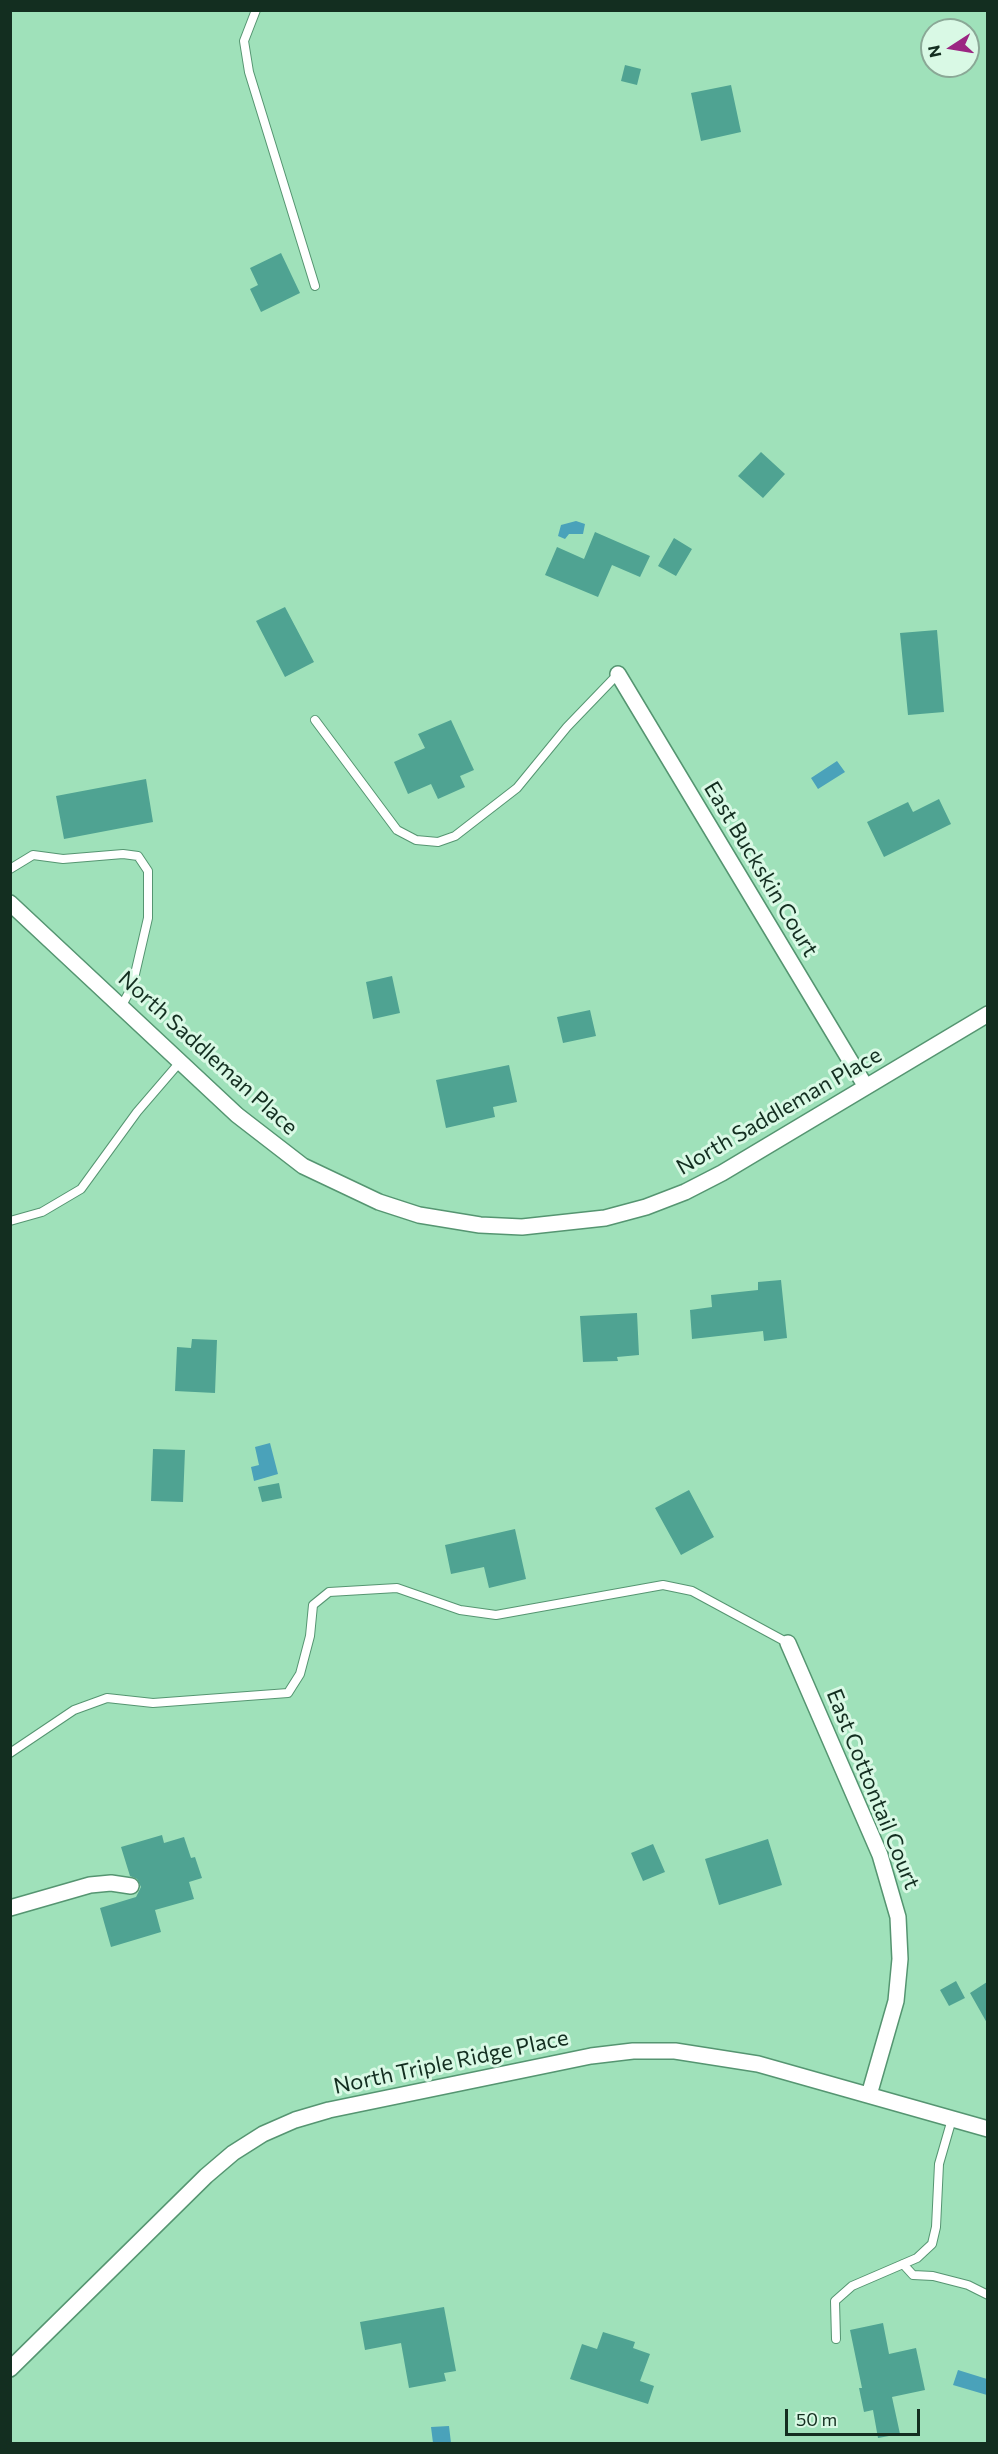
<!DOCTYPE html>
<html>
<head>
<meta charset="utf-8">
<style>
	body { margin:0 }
	#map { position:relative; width:998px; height:2454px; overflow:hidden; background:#9fe1ba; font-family:Commissioner,sans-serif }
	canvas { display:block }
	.frame { position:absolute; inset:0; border:12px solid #132e20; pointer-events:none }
	.north { position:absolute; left:920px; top:18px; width:60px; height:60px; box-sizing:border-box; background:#d9f9e5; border:2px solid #8aa896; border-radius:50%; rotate:258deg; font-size:16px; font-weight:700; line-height:24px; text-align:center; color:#132e20 }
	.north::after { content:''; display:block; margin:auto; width:21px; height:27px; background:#9b2682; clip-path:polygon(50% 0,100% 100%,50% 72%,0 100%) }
	.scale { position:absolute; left:785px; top:2409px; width:135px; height:27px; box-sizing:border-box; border:3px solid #132e20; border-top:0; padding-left:8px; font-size:18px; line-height:21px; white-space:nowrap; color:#132e20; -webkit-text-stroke:4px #d9f9e5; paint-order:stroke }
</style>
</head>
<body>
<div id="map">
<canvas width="998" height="2454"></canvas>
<div class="frame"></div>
<div class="north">N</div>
<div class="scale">50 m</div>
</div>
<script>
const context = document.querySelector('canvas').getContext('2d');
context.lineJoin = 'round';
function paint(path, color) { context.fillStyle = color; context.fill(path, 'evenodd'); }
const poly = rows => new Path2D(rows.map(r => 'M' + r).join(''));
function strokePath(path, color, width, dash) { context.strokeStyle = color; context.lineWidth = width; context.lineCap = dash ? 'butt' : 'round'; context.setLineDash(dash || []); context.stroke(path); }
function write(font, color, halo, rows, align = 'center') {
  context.font = font + ' Commissioner,sans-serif'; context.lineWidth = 6; context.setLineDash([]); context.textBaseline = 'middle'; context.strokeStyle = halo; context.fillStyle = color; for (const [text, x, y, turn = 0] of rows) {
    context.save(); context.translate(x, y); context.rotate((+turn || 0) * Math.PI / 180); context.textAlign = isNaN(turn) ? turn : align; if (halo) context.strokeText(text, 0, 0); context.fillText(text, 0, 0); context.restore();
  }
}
paint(poly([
	[576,521,585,524,583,534,569,534,565,539,558,536,561,525],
	[837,761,845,772,818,789,811,778],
	[270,1443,278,1474,254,1481,251,1467,259,1465,255,1447],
	[958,2370,987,2379,987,2395,953,2385],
	[449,2426,451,2443,433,2443,431,2427]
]), '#4aa2ba');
paint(poly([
	[625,65,641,69,637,85,621,81],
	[731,85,741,132,701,141,691,93],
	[281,253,300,293,261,312,250,289,258,285,250,268],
	[761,452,785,474,763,498,738,476],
	[595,532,650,556,640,577,612,565,598,597,545,575,557,547,584,559],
	[674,538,692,549,676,576,658,566],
	[285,607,314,662,285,677,256,621],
	[937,630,944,712,908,715,900,633],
	[451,720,474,770,460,776,465,787,438,799,431,784,408,794,394,762,425,748,418,734],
	[146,779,153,822,64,839,56,796],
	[939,799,951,824,884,857,867,822,908,802,913,812],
	[392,976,400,1013,373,1019,366,982],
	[590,1010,596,1036,563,1043,557,1017],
	[509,1065,517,1102,493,1107,495,1117,446,1128,436,1080],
	[781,1280,787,1338,764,1341,763,1331,692,1339,690,1310,712,1307,711,1295,758,1290,758,1282],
	[637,1313,639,1355,617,1357,618,1361,583,1362,580,1316],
	[192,1339,217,1340,215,1393,175,1391,177,1347,191,1348],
	[153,1449,185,1450,183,1502,151,1501],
	[279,1483,282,1498,262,1502,258,1487],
	[689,1490,714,1537,681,1555,655,1508],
	[515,1529,526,1579,489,1588,484,1567,451,1574,445,1545],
	[162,1835,164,1843,184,1837,191,1858,195,1857,202,1878,189,1882,194,1899,155,1910,161,1932,111,1947,100,1908,136,1897,141,1887,137,1879,130,1876,121,1847],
	[768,1839,782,1885,719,1905,705,1859],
	[653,1844,665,1872,643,1881,631,1853],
	[956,1981,965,1998,949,2006,940,1990],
	[987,1982,987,2023,970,1993],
	[444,2307,456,2371,444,2373,446,2381,409,2388,401,2343,365,2350,360,2322],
	[883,2323,889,2354,916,2348,925,2390,892,2397,900,2434,878,2438,873,2410,864,2412,859,2388,862,2388,850,2330],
	[603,2332,635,2342,633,2348,650,2354,640,2381,654,2386,648,2404,570,2379,582,2344,597,2349]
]), '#4fa392');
const service = poly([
	[256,10,244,41,249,72,315,286],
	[315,720,397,830,416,840,438,842,455,836,517,788,567,727,618,674],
	[10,869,33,855,63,859,123,854,138,856,148,871,148,918,132,987,121,1007],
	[10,1221,42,1212,81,1189,137,1112,180,1062],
	[10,1753,74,1710,107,1698,153,1703,288,1693,300,1674,310,1636,313,1605,329,1592,397,1588,460,1610,496,1615,663,1585,692,1591,788,1643],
	[903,2264,913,2275,933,2276,968,2285,988,2295],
	[836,2339,835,2301,852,2286,917,2258,932,2244,936,2227,939,2164,952,2119]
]);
const minor = poly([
	[618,674,866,1087],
	[10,903,237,1115,303,1166,379,1202,419,1215,480,1225,522,1227,605,1218,646,1207,685,1192,722,1173,988,1014],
	[788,1643,880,1855,898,1917,900,1959,896,2001,869,2095],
	[10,1908,90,1885,111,1883,131,1886],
	[10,2369,206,2176,233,2153,263,2134,295,2120,329,2110,591,2056,633,2051,675,2051,758,2064,988,2129]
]);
strokePath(service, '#559571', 10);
strokePath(minor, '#559571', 18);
strokePath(service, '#fff', 8);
strokePath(minor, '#fff', 15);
write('22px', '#132e20', '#d9f9e5', [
	["East Buckskin Court",761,869,59],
	["North Saddleman Place",208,1053,42],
	["North Saddleman Place",779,1111,-30],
	["East Cottontail Court",873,1789,68],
	["North Triple Ridge Place",451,2062,-12]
]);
</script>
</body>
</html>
